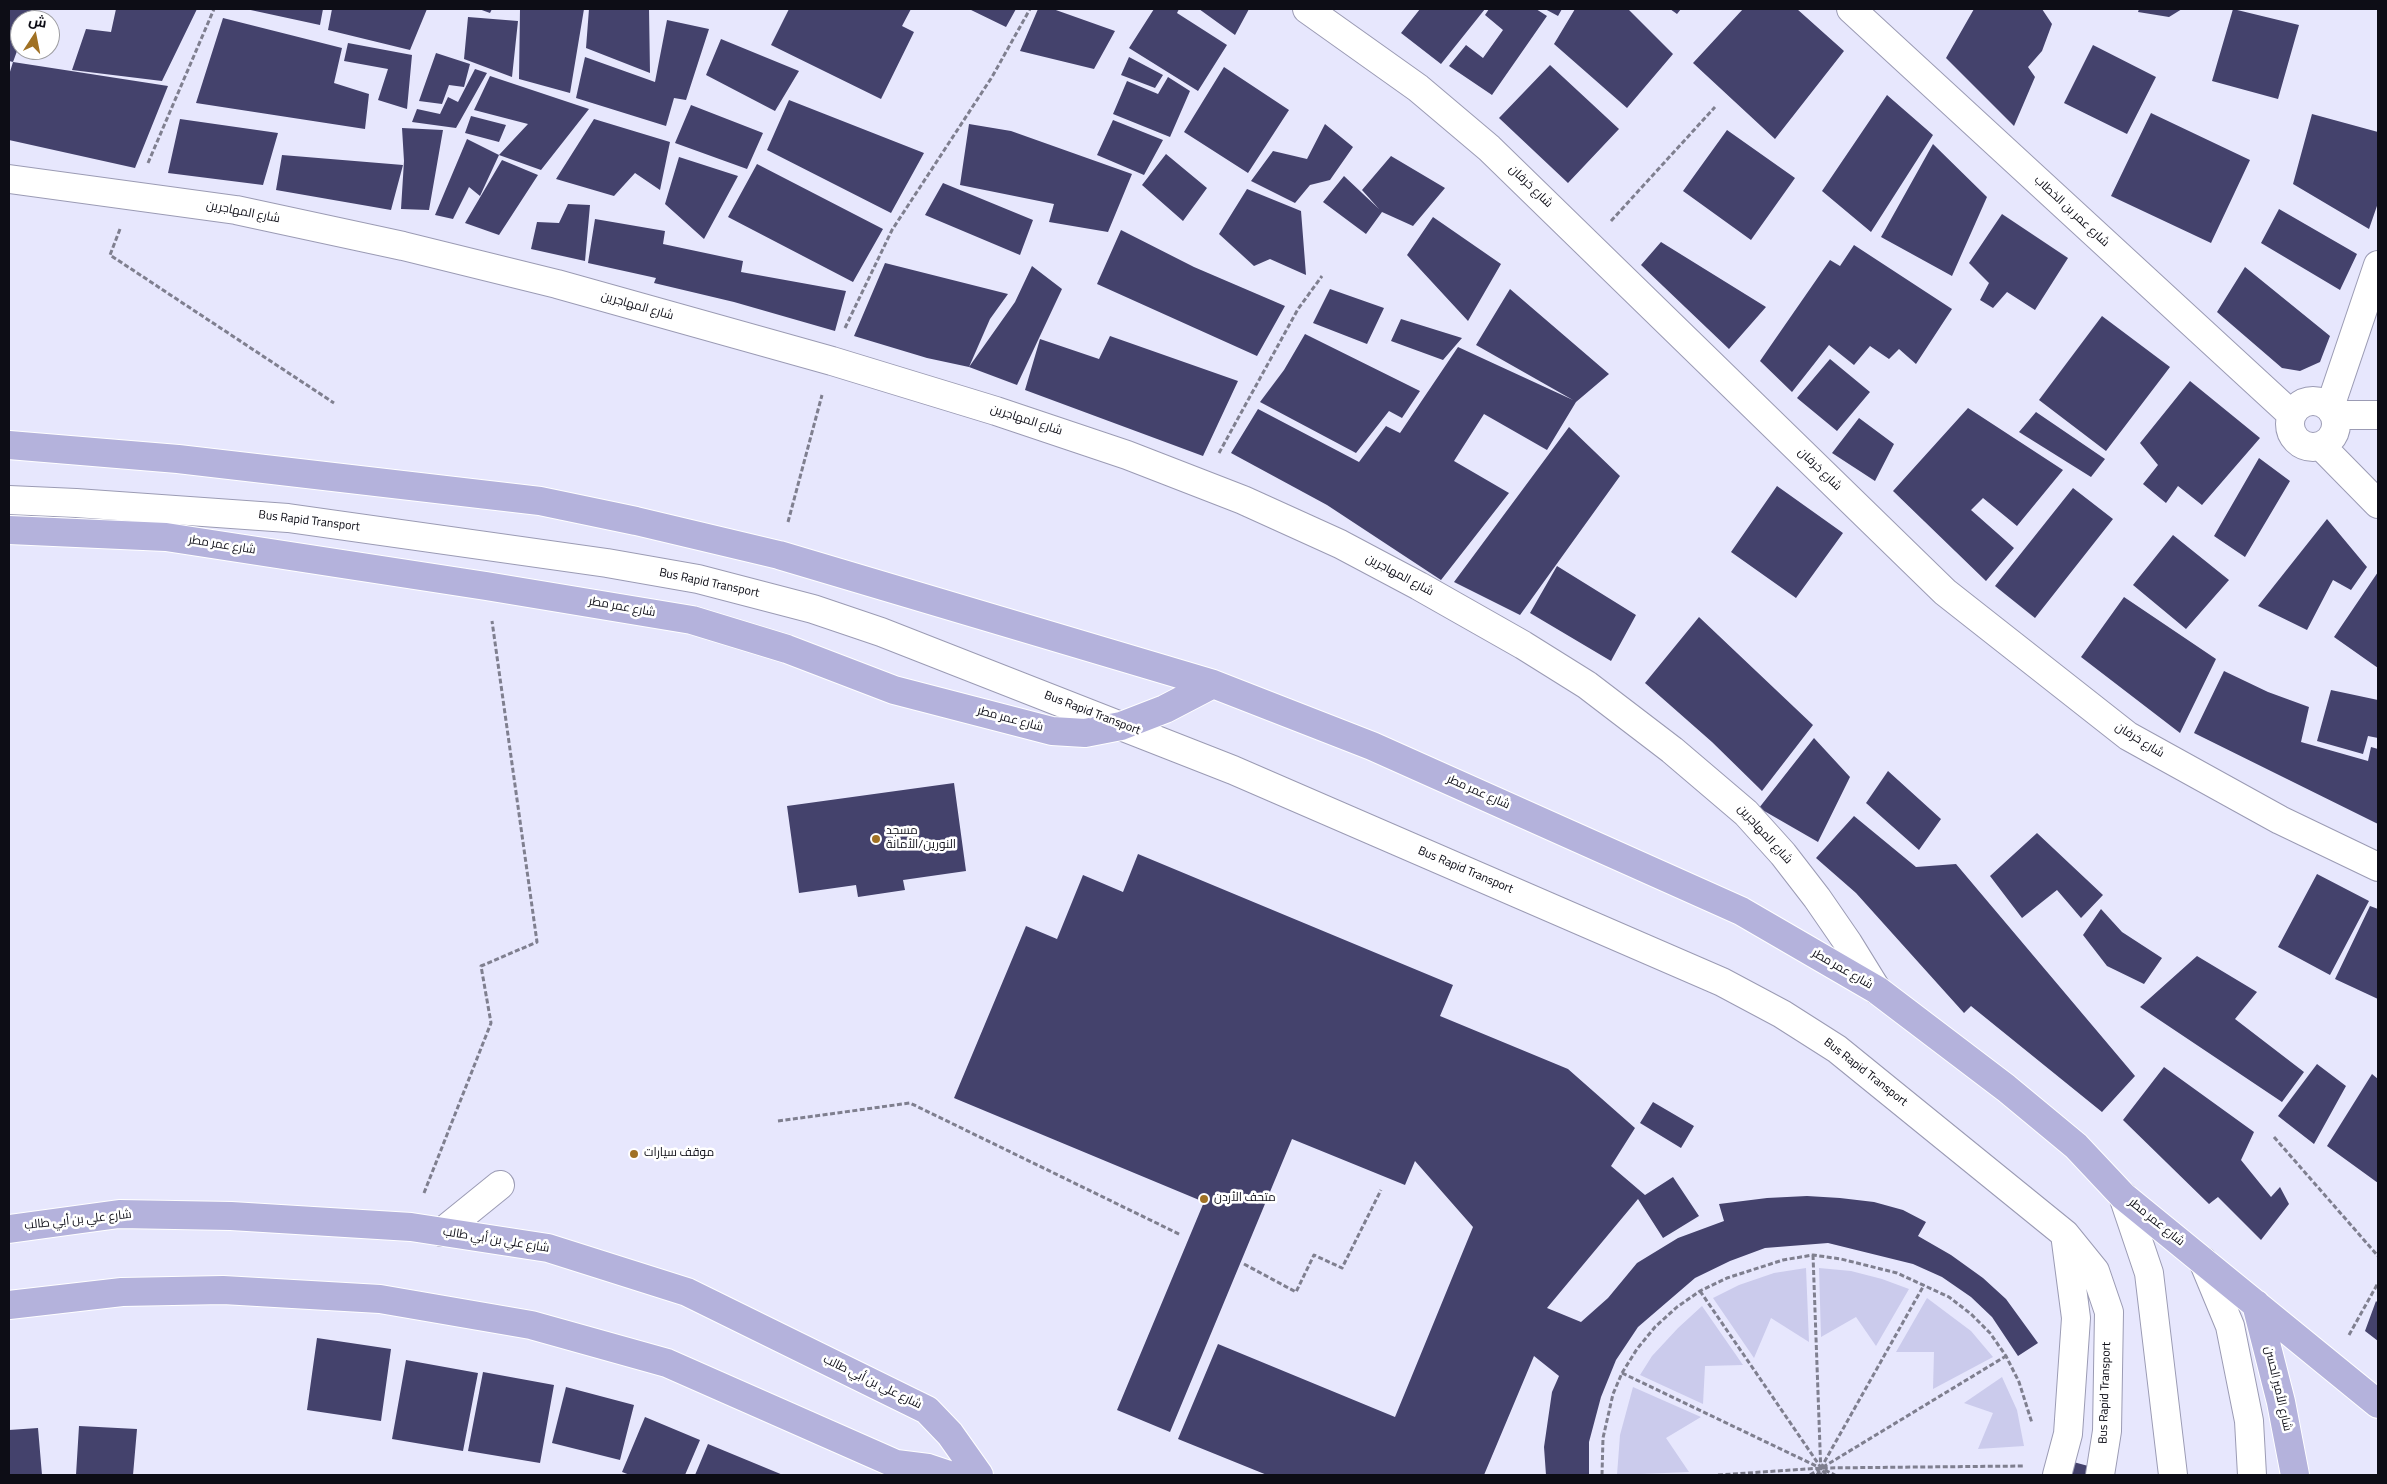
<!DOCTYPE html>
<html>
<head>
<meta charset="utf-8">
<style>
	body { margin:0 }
	#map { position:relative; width:2387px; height:1484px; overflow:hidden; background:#e7e7fd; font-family:Georgia,Cairo,serif }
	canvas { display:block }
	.frame { position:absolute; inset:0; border:10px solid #0d0d16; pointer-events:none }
	.north { position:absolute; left:10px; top:10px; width:50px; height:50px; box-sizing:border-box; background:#fff; border:1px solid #9e9ea2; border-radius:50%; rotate:11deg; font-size:14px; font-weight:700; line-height:20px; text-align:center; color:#0d0d16 }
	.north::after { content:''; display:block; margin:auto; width:18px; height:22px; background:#a07124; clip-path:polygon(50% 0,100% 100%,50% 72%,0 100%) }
</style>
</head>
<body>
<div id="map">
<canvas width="2387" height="1484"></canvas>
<div class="frame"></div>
<div class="north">ش</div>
</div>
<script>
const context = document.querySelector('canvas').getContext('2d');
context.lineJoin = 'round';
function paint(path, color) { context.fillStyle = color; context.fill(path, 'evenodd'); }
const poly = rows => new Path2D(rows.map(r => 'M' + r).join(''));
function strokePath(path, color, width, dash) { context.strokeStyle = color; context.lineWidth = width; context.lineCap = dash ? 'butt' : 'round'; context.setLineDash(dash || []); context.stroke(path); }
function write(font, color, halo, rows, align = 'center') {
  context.font = font + ' Georgia,Cairo,serif'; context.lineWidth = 5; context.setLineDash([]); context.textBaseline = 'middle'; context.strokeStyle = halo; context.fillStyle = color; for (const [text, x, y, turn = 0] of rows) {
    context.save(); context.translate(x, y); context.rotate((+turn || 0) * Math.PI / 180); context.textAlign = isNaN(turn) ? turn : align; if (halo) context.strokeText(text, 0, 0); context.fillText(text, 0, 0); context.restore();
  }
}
paint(poly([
	[1806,1268,1809,1342,1771,1318,1754,1358,1713,1298,1739,1285,1774,1273],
	[1819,1268,1851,1271,1882,1279,1909,1289,1876,1346,1856,1317,1821,1337],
	[1927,1298,1971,1331,1993,1357,1933,1389,1934,1352,1896,1352],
	[1702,1306,1743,1365,1705,1366,1703,1404,1640,1375,1652,1356,1678,1328],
	[2002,1377,2017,1410,2024,1446,1978,1449,1993,1413,1964,1403],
	[1633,1387,1701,1417,1666,1438,1689,1472,1617,1475,1620,1435]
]), '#cbcbec');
paint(poly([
	[9,9,32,9,28,20,20,20,20,43,13,62,168,86,135,168,9,140,9,75,13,62,9,61],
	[116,9,197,9,162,81,72,70,86,29,111,32],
	[246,9,323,9,320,25],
	[332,9,427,9,410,50,328,30],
	[479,9,492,9,490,13],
	[520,9,584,9,570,93,519,79],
	[589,9,649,9,650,73,586,48],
	[789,9,911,9,902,26,914,32,881,99,771,45],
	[969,9,1016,9,1006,27],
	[1038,9,1053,9,1115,31,1094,69,1020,51],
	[1154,9,1179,9,1177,13,1227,45,1198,91,1129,48],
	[1199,9,1249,9,1235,35],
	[1420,9,1485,9,1441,64,1401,33],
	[1489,9,1536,9,1547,16,1492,95,1449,66,1466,45,1483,58,1503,30,1485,15],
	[1545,9,1562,9,1558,16],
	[1575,9,1628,9,1673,54,1627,108,1554,44],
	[1670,9,1681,9,1677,14],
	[1743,9,1797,9,1844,51,1775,139,1693,63],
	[1974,9,2042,9,2052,24,2042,51,2028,67,2035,77,2014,126,1946,58],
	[2139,9,2182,9,2169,17,2138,12],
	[2233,9,2299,25,2278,99,2212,81],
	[468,17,518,21,512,77,464,59],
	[223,18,342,48,334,83,369,94,365,129,196,103],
	[667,20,709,29,686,100,674,98,666,126,576,98,585,57,655,82],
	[721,39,799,71,775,111,706,75],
	[348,43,412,55,407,109,378,100,388,69,344,61],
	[2093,45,2156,77,2127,134,2064,103],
	[436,53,470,64,464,87,449,85,442,104,419,101],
	[1129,57,1163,75,1155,88,1121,75],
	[1550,65,1619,129,1568,183,1499,118],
	[1224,67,1289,110,1248,173,1184,132],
	[475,69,487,73,456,128,412,122,417,109,440,114,448,97,458,102],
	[490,76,589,109,541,170,499,155,528,124,474,110],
	[1168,77,1190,91,1170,137,1113,114,1127,81,1158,94],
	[1887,95,1933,135,1871,232,1822,191],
	[789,100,924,153,891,213,767,150],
	[691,105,763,133,747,169,675,143],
	[2151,113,2250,160,2211,243,2111,196],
	[2312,114,2378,132,2378,203,2369,229,2293,184],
	[471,116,506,125,499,142,465,133],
	[180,119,278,133,263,185,168,173],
	[594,119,670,142,660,190,635,173,614,196,556,179],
	[1113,120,1163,140,1144,175,1097,155],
	[969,124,1011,131,1132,174,1108,232,1049,222,1054,204,960,185],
	[1325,124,1353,147,1330,180,1310,185,1295,203,1251,181,1273,151,1307,159],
	[402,128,443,130,429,210,401,209,404,161],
	[1727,130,1795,178,1751,240,1683,191],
	[467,139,499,155,480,196,469,187,453,219,435,215],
	[1933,144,1987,197,1952,276,1881,237],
	[1166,154,1207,188,1183,221,1142,185],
	[282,155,403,165,391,210,276,190],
	[1391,156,1445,188,1413,226,1382,212,1366,234,1323,202,1344,176,1379,209,1362,190],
	[679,157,738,176,704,239,665,204],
	[502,160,538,175,499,235,465,223],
	[757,164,883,229,853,282,728,217],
	[943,183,1033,220,1020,255,925,215],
	[1247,189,1301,211,1306,275,1270,259,1254,266,1219,234],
	[568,204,590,205,585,261,531,249,537,222,559,223],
	[2279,209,2357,254,2340,290,2261,243],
	[2002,214,2068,258,2035,310,2007,292,1993,308,1980,300,1989,283,1969,263],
	[1433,217,1501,264,1468,321,1407,255],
	[595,219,665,231,663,244,743,261,741,272,846,291,835,331,734,302,654,283,656,278,588,263],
	[1121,230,1194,267,1285,306,1257,356,1097,284],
	[1661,242,1766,307,1729,349,1641,265],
	[1854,245,1952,309,1916,364,1899,349,1889,359,1870,346,1854,365,1829,345,1792,392,1760,361,1830,260,1840,266],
	[885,263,1008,294,990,319,969,367,1015,302,1032,266,1062,289,1017,385,969,367,927,358,854,336],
	[2245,267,2330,336,2320,362,2300,371,2282,368,2217,312],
	[1330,289,1384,308,1367,344,1313,323],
	[1510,289,1609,374,1576,402,1547,450,1484,414,1454,461,1509,493,1441,580,1327,505,1231,453,1258,409,1359,462,1386,426,1400,433,1458,347,1573,400,1476,345],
	[2102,316,2170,367,2106,451,2039,400],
	[1401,319,1462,338,1443,360,1391,341],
	[1305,334,1420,391,1402,418,1389,411,1356,453,1260,402,1284,370],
	[1110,336,1238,381,1203,456,1025,390,1040,339,1099,359],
	[1830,359,1870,392,1837,431,1797,398],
	[2190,381,2260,438,2202,505,2178,486,2166,503,2143,484,2158,465,2140,443],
	[1968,408,2063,470,2017,526,1983,498,1971,510,2014,548,1986,581,1893,491],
	[2036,412,2105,459,2091,477,2019,432],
	[1859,418,1894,444,1875,481,1832,453],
	[1569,427,1620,476,1520,615,1454,582],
	[2259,458,2290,481,2245,557,2214,536],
	[1777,486,1843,533,1796,598,1731,552],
	[2073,488,2113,519,2035,618,1995,586],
	[2327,519,2367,567,2351,590,2333,580,2307,630,2258,606],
	[2173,535,2229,580,2186,629,2133,585],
	[1557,566,1636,615,1611,661,1530,613],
	[2378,572,2378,668,2334,637],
	[2124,597,2216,659,2180,733,2081,657],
	[1699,617,1813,725,1762,791,1712,742,1645,683],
	[2224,671,2268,692,2309,707,2301,742,2368,761,2371,747,2378,749,2378,824,2194,733],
	[2331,690,2378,700,2378,738,2368,736,2363,754,2317,741],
	[1814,738,1850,777,1818,842,1759,808],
	[1888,771,1941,819,1919,850,1866,803],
	[954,783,966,871,903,880,905,890,858,897,856,885,799,893,787,806],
	[1854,816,1916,867,1956,864,2135,1076,2102,1112,1971,1006,1964,1013,1856,893,1816,858],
	[2037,833,2103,895,2081,918,2057,890,2022,918,1990,876],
	[1138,854,1453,985,1440,1016,1568,1069,1635,1128,1611,1166,1645,1195,1673,1177,1699,1216,1663,1238,1638,1199,1547,1308,1581,1322,1608,1298,1637,1263,1678,1238,1724,1221,1719,1204,1767,1198,1807,1196,1840,1198,1874,1202,1903,1210,1926,1222,1918,1236,1951,1255,1983,1278,2006,1299,2038,1343,2018,1356,1992,1317,1971,1297,1942,1277,1913,1264,1828,1243,1765,1248,1730,1261,1695,1278,1638,1327,1616,1360,1601,1397,1589,1442,1589,1475,1546,1475,1544,1447,1552,1392,1559,1376,1534,1356,1484,1475,1267,1475,1178,1439,1218,1344,1395,1417,1473,1227,1415,1161,1405,1185,1292,1139,1170,1432,1117,1410,1204,1202,954,1098,1026,926,1057,939,1083,875,1123,892],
	[2317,874,2369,901,2330,975,2278,947],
	[2370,906,2378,909,2378,999,2335,979],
	[2101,909,2122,932,2162,958,2144,984,2107,966,2083,935],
	[2197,956,2257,992,2235,1019,2304,1072,2282,1102,2140,1007],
	[2317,1064,2346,1086,2314,1144,2278,1116],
	[2164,1067,2254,1132,2241,1160,2271,1197,2280,1187,2289,1204,2261,1240,2218,1197,2209,1204,2123,1120],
	[2372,1074,2378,1079,2378,1183,2327,1146],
	[1653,1102,1694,1126,1681,1148,1640,1123],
	[2376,1301,2378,1303,2378,1341,2365,1331],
	[317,1338,391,1349,381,1421,307,1410],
	[406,1360,478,1373,463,1451,392,1439],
	[483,1372,554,1385,540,1463,468,1451],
	[566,1387,634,1405,620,1460,552,1443],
	[645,1417,700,1440,685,1475,630,1475,622,1472],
	[79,1426,137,1429,133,1475,76,1475],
	[38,1428,42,1475,9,1475,9,1430],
	[708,1444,783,1475,695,1475],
	[2066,1460,2092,1467,2090,1475,2063,1475]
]), '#44426c');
const minor = poly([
	[1307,9,1418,88,1489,148,1945,592,2128,736,2280,820,2378,867],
	[1851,9,2291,414],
	[9,179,236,210,403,246,557,284,832,361,996,411,1127,455,1243,500,1340,544,1419,586,1523,645,1587,685,1672,750,1746,813,1783,854,1817,898,1848,943,1877,990],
	'2290 424a23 23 0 1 1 46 0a23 23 0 1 1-46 0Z',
	[2330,407,2378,265],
	[2335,415,2378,415],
	[2321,446,2378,504],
	[9,500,76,503,288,518,607,563,698,579,813,609,881,632,1233,770,1722,982,1782,1014,1837,1049,2065,1234,2095,1271,2109,1312,2107,1431,2100,1475],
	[2123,1196,2149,1273,2173,1475],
	[442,1232,500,1185],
	[2203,1261,2230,1326,2249,1421,2252,1475],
	[2057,1475,2068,1434,2076,1318,2065,1234]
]);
const major = poly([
	[9,445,178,459,540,501,636,521,779,555,1213,684,1372,746,1741,911,1877,990,2006,1088,2076,1146,2123,1196,2378,1404],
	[9,530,166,537,486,586,692,620,787,649,894,690,1052,731,1085,733,1121,726,1165,709,1213,684],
	[9,1229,119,1214,231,1216,411,1227,548,1248,687,1292,927,1410,950,1434,979,1475],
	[2256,1304,2281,1402,2295,1475],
	[9,1305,122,1292,223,1290,380,1299,531,1325,667,1363,896,1464,928,1468,949,1475]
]);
strokePath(minor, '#9b9bb4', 30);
strokePath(major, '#fff', 30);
strokePath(poly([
	[148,163,214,9],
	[1611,221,1715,107],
	[120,229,110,255,334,403],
	[845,328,892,230,992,77,1030,9],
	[1219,453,1298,309,1322,276],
	[788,522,822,395],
	[778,1121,910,1103,1181,1235],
	[2274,1137,2378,1256],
	[424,1193,491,1023,481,966,537,942,492,621],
	[1813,1255,1821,1475],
	[1244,1264,1296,1292,1314,1255,1342,1268,1381,1190],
	[1700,1291,1826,1475],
	[2349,1335,2378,1283],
	[1622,1373,1835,1475],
	[1602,1475,1603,1438,1613,1394,1622,1373,1637,1349,1655,1327,1677,1307,1700,1291,1727,1278,1783,1260,1813,1255,1841,1259,1897,1273,1949,1297,1971,1314,1990,1333,2006,1356,2019,1382,2032,1423],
	[1718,1475,1821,1468,2023,1466],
	[1810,1475,2006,1356],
	[1817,1475,1924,1285]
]), '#7f7f8f', 3, [5, 2.5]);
strokePath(minor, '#fff', 28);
strokePath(major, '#b4b2dc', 28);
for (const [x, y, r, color] of [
	[876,839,5,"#a07124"],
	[634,1154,5,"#a07124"],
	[1204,1199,5,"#a07124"]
]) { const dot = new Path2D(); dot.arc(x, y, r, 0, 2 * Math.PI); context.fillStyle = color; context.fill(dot); strokePath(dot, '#fff', 2); }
write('12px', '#0d0d16', '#fff', [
	["شارع خرفان",1530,187,44],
	["شارع عمر بن الخطاب",2071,212,43],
	["شارع المهاجرين",243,213,11],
	["شارع المهاجرين",637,307,16],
	["شارع المهاجرين",1026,421,18],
	["شارع خرفان",1819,470,44],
	["Bus Rapid Transport",309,522,7],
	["شارع عمر مطر",222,546,9],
	["شارع المهاجرين",1399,576,28],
	["Bus Rapid Transport",709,584,12],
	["شارع عمر مطر",622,608,10],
	["Bus Rapid Transport",1092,714,21],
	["شارع عمر مطر",1010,720,15],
	["شارع خرفان",2139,741,32],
	["شارع عمر مطر",1478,793,24],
	["شارع المهاجرين",1764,835,48],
	["Bus Rapid Transport",1465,871,23],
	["شارع عمر مطر",1842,970,30],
	["Bus Rapid Transport",1865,1073,38],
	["شارع علي بن أبي طالب",78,1221,-6],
	["شارع عمر مطر",2156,1223,39],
	["شارع علي بن أبي طالب",496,1241,9],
	["شارع علي بن أبي طالب",872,1383,26],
	["شارع الأمير الحسن",2277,1389,77],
	["Bus Rapid Transport",2106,1393,-88]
]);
write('12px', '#0d0d16', '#fff', [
	["مسجد",886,832],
	["النورين/الأمانة",886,846],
	["موقف سيارات",644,1154],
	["متحف الأردن",1214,1199]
], 'left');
</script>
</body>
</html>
